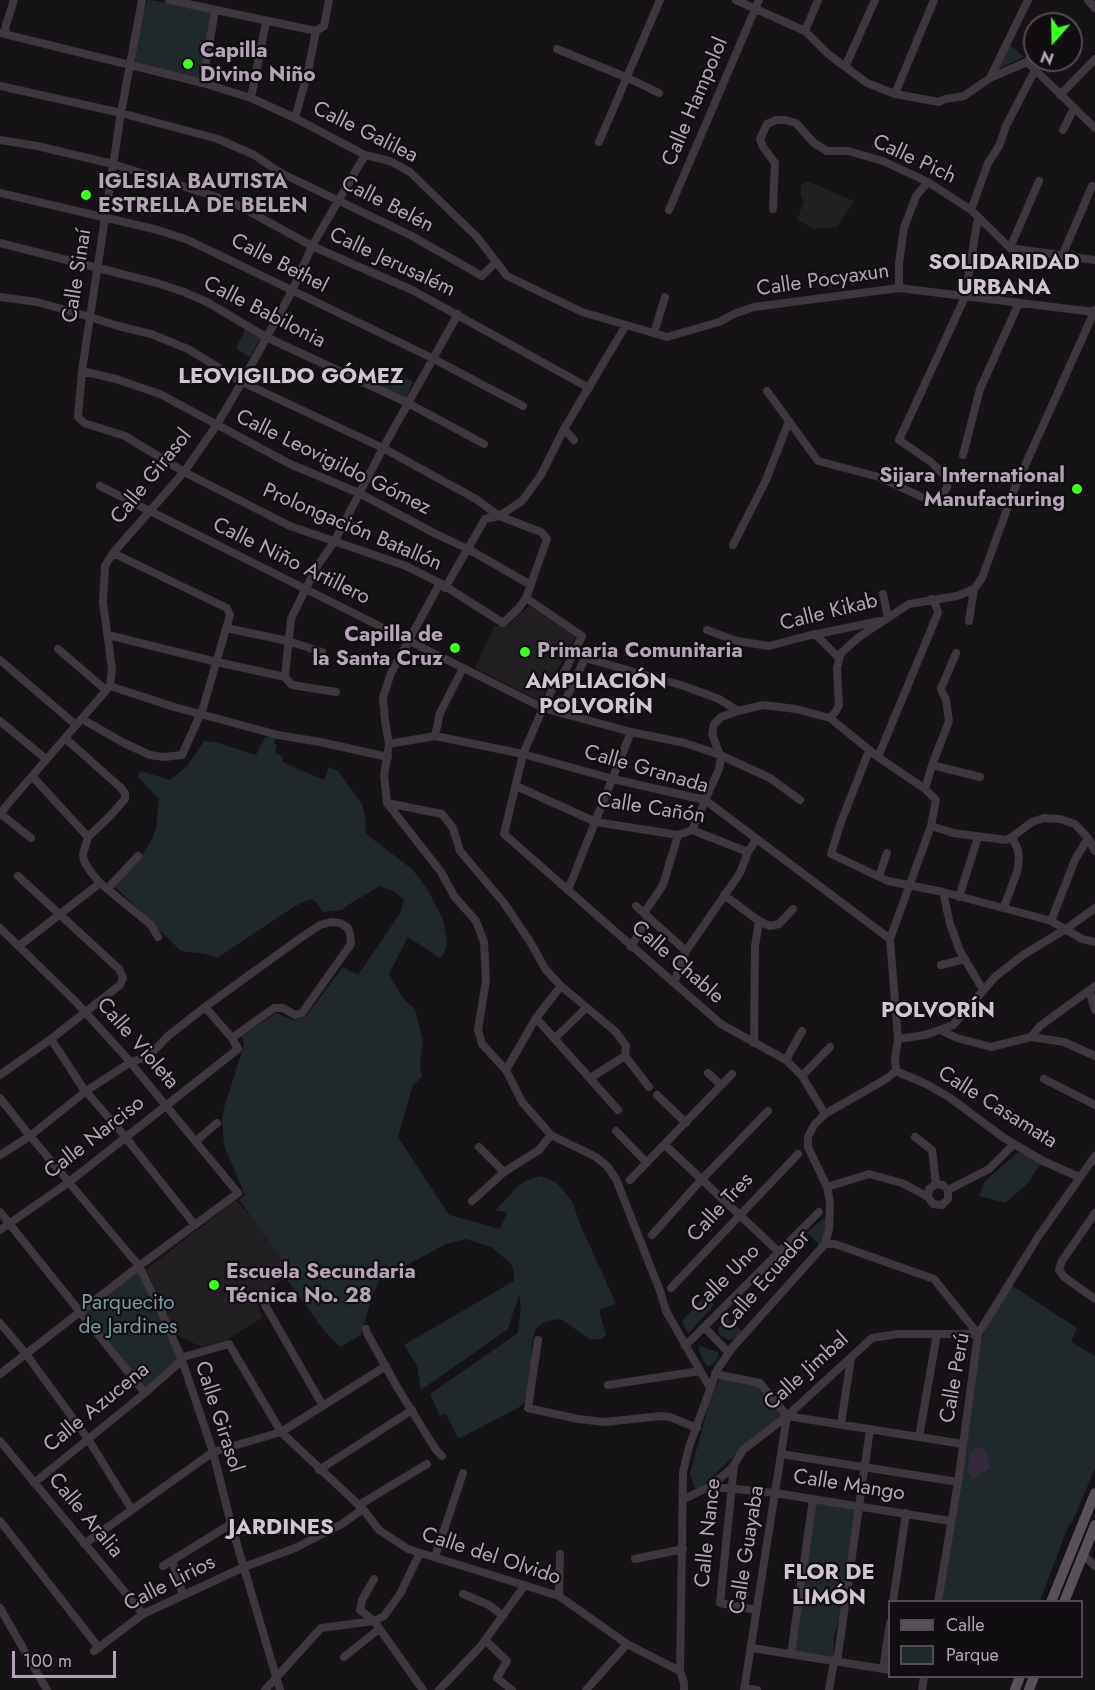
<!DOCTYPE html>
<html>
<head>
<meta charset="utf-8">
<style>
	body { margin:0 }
	#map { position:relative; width:1095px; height:1690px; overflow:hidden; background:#151315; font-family:Jost,sans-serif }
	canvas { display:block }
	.legend { position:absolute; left:888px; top:1600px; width:195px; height:78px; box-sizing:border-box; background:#100e10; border:2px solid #524a53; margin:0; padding:8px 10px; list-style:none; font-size:18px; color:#b5a4b7 }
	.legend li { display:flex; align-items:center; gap:12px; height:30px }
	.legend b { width:30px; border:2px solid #524a53 }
	.north { position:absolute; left:1023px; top:12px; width:60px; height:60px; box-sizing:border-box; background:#100e10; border:2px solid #524a53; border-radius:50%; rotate:200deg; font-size:16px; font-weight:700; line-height:24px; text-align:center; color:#b5a4b7 }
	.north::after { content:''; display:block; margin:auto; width:21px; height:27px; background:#3dff22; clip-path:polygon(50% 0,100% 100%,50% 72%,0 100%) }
	.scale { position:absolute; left:12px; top:1651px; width:104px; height:27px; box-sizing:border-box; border:3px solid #b5a4b7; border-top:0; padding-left:8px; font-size:18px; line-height:21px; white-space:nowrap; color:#b5a4b7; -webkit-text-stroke:4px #100e10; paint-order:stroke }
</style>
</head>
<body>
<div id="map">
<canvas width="1095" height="1690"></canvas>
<ul class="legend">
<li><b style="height:8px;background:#5a505a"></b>Calle</li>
<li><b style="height:16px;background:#21282b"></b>Parque</li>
</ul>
<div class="north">N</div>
<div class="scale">100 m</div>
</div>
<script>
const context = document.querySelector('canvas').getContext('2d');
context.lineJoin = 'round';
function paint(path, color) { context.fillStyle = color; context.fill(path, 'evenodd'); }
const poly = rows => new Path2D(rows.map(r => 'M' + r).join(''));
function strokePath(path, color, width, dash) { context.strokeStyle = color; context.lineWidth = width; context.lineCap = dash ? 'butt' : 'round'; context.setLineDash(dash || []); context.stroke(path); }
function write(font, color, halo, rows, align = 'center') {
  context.font = font + ' Jost,sans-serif'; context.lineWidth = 4.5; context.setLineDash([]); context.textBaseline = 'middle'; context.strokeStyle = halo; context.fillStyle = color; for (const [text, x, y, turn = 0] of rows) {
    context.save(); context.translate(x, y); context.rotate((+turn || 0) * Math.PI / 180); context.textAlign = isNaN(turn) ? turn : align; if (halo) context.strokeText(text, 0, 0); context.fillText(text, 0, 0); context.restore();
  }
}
paint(poly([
	[807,181,854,201,837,227,815,229,797,220,804,201,801,197,801,185],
	[529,606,576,636,540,701,475,668,494,626,507,626],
	[236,1200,248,1214,253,1210,295,1273,254,1297,263,1317,226,1340,202,1347,174,1334,146,1269]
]), '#221f22');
paint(poly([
	[150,0,213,12,203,81,135,64,136,36,147,1],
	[1008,43,1024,57,998,69],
	[246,328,261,337,250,357,236,349],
	[385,368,413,382,406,398,376,384],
	[270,736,276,736,274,744,277,745,275,752,283,757,282,762,324,780,329,767,338,771,362,804,365,815,366,834,412,869,426,887,443,919,447,942,444,954,440,958,408,937,389,974,404,1000,413,1007,416,1013,423,1041,420,1065,422,1077,413,1085,398,1137,449,1215,500,1229,507,1213,496,1210,519,1185,530,1179,541,1176,557,1183,572,1201,580,1224,616,1304,599,1310,606,1335,601,1339,589,1339,564,1321,558,1319,545,1322,539,1326,535,1330,532,1343,531,1370,526,1401,518,1408,458,1439,446,1414,440,1416,430,1394,518,1333,521,1306,519,1295,508,1329,421,1390,417,1366,404,1345,514,1281,513,1268,510,1263,491,1247,466,1239,446,1244,379,1280,371,1299,361,1335,340,1347,322,1328,286,1278,292,1272,239,1200,245,1195,224,1145,222,1119,224,1108,244,1045,242,1036,276,1013,293,1020,305,1017,343,967,358,975,401,912,404,900,395,892,380,886,346,906,342,910,323,912,316,902,311,899,295,906,217,958,206,954,181,951,113,885,143,854,152,839,156,828,159,799,138,777,140,771,170,780,188,765,204,741,215,742,256,755,265,737,269,738],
	[1018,1152,1042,1162,1027,1184,1005,1203,979,1196,985,1181],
	[828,1215,828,1230,820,1246,807,1232],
	[139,1266,180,1360,148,1391,81,1311],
	[1008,1283,1077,1328,1071,1342,1095,1356,1095,1468,1076,1514,1066,1532,1040,1601,937,1602,981,1339],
	[704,1297,714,1305,688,1334,682,1321],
	[726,1317,743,1332,734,1339,730,1340,720,1336,718,1329],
	[699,1346,718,1352,719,1356,713,1364,707,1366,699,1351],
	[720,1378,759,1386,785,1416,732,1458,700,1488,695,1488,690,1474,711,1396],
	[814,1500,857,1507,847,1587,834,1638,834,1659,792,1654]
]), '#21282b');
paint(poly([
	[979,1446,985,1450,991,1468,973,1479,967,1471,970,1463,969,1454]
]), '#34293a');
strokePath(poly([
	[169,0,316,31],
	[736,0,805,31,828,54,867,83,895,94,939,102,945,99,964,96,990,78,1027,62,1035,53],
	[1088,0,1095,8],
	[1061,24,1064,20],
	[805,31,818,0],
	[0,33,203,83,251,98,295,118,365,155,390,161,410,172,477,237,507,276,582,312,667,337,719,322,734,314,754,307,899,288,1094,312],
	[5,34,6,25,14,0],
	[557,49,628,78,659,93],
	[1027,62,1095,128],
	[206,64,215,10],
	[845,67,875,0],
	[990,78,1028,0],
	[0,86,121,113,218,139,254,155,281,173,410,235,482,276,496,262],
	[895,94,934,0],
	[1060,95,1095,59],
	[251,98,266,22],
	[295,118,308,72,316,31,324,26,329,0],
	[1063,130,1074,108],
	[0,140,37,146,113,164,232,202,312,246,412,290,589,388],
	[599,142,660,0],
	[0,193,158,230,188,240,432,358,523,406],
	[773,209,775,163,763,147,760,139,767,124,776,120,786,120,796,123,814,143,827,151,848,151,883,161,928,182,971,210,1010,248,1095,260],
	[669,210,759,0],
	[971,210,988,163,999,146,1006,126,1035,70],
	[0,243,157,283,184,292,207,302,266,337,408,403,484,444],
	[1010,248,1039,181],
	[1062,256,1092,186],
	[899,288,899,263,904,228,916,196,928,182],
	[0,297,37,302,90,317,118,326,151,334,188,349,242,382,383,448,476,499,499,516,541,532,547,539,526,598,518,609,503,623,440,583,406,566,290,526,184,472,125,436,84,423,78,417,82,371,90,317,121,113,142,0],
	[654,333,665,297],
	[82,371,116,379,160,394,290,464,359,493,434,533,468,549,531,585],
	[767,391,818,461,879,477,928,500,940,498,947,488,947,478,931,462,899,440,965,297,978,217],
	[564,429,574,440],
	[963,455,980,389,1019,303],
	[100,486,543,708,631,732,685,743,720,755,770,778,800,800],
	[733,545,766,480,789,421],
	[440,583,391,673,383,697,385,721,389,744,384,776,387,803,441,872,454,896,476,921,484,942,486,980,478,1030,482,1044,506,1070,522,1102,551,1135,596,1157,607,1166,616,1179,660,1291,666,1311,710,1388],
	[445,588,485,519,499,516,522,501,541,475,564,429,626,325],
	[883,594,888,618],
	[526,598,582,636,566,669,554,686,543,708,523,754,504,834,721,1024,786,1060,802,1076,825,1114],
	[969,621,974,589],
	[226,628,288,641,322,652],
	[707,630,737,641,769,646,807,636,880,621],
	[815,634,839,658],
	[108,635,217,662,285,677],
	[58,649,106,690],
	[0,660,76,725],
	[285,677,291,619,305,590,318,565,334,542,383,448,458,314],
	[285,677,292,685,336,692],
	[110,686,174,707,278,735,320,742,388,757],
	[560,712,585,658,684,686,719,699,738,711],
	[830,718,836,711,839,705,837,668,841,653,859,637,909,604,957,596,974,589,982,578,1014,490,1095,310],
	[82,719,124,743,150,755,164,757,182,755,203,708,230,615,227,608,113,553],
	[0,721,46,759],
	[435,736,440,713,463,668],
	[65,738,121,788,125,793,125,799,110,816,88,837],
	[389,744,435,736,523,754,613,779,705,800,890,939],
	[869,751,841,822,831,854,888,881,943,892,1037,917,1051,921,1082,939,1095,942],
	[878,757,938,613,936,606,931,599],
	[932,765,980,777],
	[32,776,88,837,83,854,84,861,90,871,100,883,151,925,158,937],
	[516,786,596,822,678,835,692,830,748,852],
	[925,789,932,765,949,721,946,700,941,689,956,653],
	[387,803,442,814,453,828,460,851,504,903,529,940,546,970,561,986,616,1032,626,1046,625,1056],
	[1,814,31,838],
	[0,815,7,805,110,686,112,669,103,602,105,566,113,553,184,472,216,426,242,382,292,291,312,246,365,155],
	[931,826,953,833,1006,840,1012,837,1032,822,1044,818,1060,819,1075,824,1088,838,1095,851],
	[879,876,887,853],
	[108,888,138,856],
	[568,890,631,732],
	[943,892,950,924,960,951,983,990],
	[724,895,759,921,770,926,779,924,793,909],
	[959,897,978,837],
	[636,906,686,951],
	[1004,907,1017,872,1019,859,1018,850,1012,837],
	[644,913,663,885,678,835],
	[1051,921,1075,860,1088,838],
	[0,928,76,1002,125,1056,238,1193,139,1266,0,1374],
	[19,946,100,883],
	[631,947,648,917],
	[941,965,965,959],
	[674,983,686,951,740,873,748,852,756,840],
	[1089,990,1095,1010],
	[536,1018,618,1110],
	[940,1030,957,1038,991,1047,1031,1037,1040,1026,1095,986],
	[1031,1037,1064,1042,1095,1056],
	[555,1038,586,1008],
	[51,1039,83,1088,122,1133,195,1225],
	[898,1039,925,1035,953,1025,995,977,1023,955,1066,929,1095,908],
	[754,1043,755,946,759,921],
	[625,1056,649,1087],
	[786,1060,802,1031],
	[506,1070,536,1018,561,986],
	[896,1071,926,1084,949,1097,1004,1138,1043,1161,1079,1177],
	[708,1073,721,1085],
	[0,1075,51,1039,120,985,123,978,119,969,18,876],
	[802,1076,830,1047],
	[590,1078,625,1056],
	[1044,1079,1095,1105],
	[657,1095,686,1123],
	[0,1098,26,1131,139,1266,162,1313,182,1360,213,1452,231,1524,280,1690],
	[616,1131,647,1163],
	[915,1137,932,1150,936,1184],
	[196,1141,217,1123],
	[665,1145,779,1252],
	[479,1147,504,1172],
	[0,1155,30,1136,86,1091,131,1062,149,1056,168,1036,205,1007,299,939,320,925,331,922,340,923,348,928,350,934,351,944,302,1013,295,1015,283,1008,274,1008,232,1038],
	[630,1180,732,1074],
	[827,1187,869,1174,902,1183,928,1197,933,1204,942,1205,948,1199,948,1190,943,1185,936,1184,929,1189,928,1197],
	[948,1190,989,1169,1014,1144],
	[472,1201,504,1172,539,1150,551,1135],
	[0,1212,145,1393],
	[1095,1213,1062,1261,1059,1270,1064,1277,1095,1299],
	[0,1230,69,1182,238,1049,232,1038,205,1007],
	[652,1235,702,1179,768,1111],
	[825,1244,835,1244,934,1279,978,1334],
	[671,1288,798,1154],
	[265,1305,323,1406],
	[0,1323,26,1354,88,1439,132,1510],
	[704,1327,729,1353],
	[366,1329,367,1333,397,1387,436,1450,442,1456],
	[538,1340,528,1408,578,1419,605,1422,661,1416,670,1417,697,1428],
	[685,1346,819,1212],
	[180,1358,229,1344,281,1432,363,1509,379,1530,408,1549,559,1596,627,1644,680,1671],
	[715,1374,760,1383,787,1416],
	[608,1385,700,1371],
	[787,1416,963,1444],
	[841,1424,851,1358],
	[919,1437,937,1334],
	[0,1441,143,1614],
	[781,1454,958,1482],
	[734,1465,720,1603,756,1610],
	[319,1470,412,1410],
	[34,1483,145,1393,182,1360],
	[707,1488,726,1488,775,1493,950,1521],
	[684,1499,707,1488,725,1474,734,1465,743,1450,787,1416,872,1338,898,1334,978,1334],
	[359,1505,427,1464],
	[0,1521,99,1648],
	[84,1544,213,1452,281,1432,386,1366],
	[1083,1555,1095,1566],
	[435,1557,463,1473],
	[635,1559,683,1549],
	[172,1561,183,1595],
	[163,1566,231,1524],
	[374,1579,362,1600,360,1610,374,1621,423,1690],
	[463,1594,489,1605,503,1616],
	[559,1596,560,1554],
	[893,1602,906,1513],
	[938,1602,958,1482,978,1334,1038,1237,1095,1156],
	[0,1608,47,1690],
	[485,1640,507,1661,497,1678,512,1690],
	[752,1648,890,1670],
	[94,1651,143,1614,244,1567,295,1548,342,1524,363,1509],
	[791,1654,813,1499],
	[344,1657,379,1629],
	[837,1662,870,1429],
	[883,1669,890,1623],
	[744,1688,757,1690],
	[265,1690,321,1628,374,1621,384,1616,400,1594,420,1553],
	[439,1690,480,1647,525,1585],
	[586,1690,627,1644],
	[684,1690,684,1683,680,1671,683,1472,689,1447,717,1370,732,1348,825,1244,829,1229,830,1202,827,1187,808,1147,808,1137,814,1125,825,1114,886,1079,896,1071,895,1059,898,1039,890,939,931,826,936,800,925,789,878,757,830,718,796,709,763,705,738,711,721,717,714,724,712,734,721,758,719,769,692,830],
	[744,1690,787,1416],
	[829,1690,834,1661],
	[922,1690,924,1676]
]), '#3d363c', 8);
strokePath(poly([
	[1051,1602,1095,1493],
	[1064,1602,1095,1525],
	[1015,1690,1020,1676],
	[1029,1690,1034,1676]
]), '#5a505a', 10);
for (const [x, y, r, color] of [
	[188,64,6,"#3dff22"],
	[86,195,6,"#3dff22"],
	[1077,489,6,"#3dff22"],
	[455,648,6,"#3dff22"],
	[525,652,6,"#3dff22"],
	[214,1285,6,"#3dff22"]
]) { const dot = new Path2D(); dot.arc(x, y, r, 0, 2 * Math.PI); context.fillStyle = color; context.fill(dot); strokePath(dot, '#100e10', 2); }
write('bold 21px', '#b5a4b7', '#100e10', [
	["Capilla",200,52],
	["Divino Niño",200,76],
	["IGLESIA BAUTISTA",98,183],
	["ESTRELLA DE BELEN",98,207],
	["Sijara International",1065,477,"right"],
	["Manufacturing",1065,501,"right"],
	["Capilla de",443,636,"right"],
	["la Santa Cruz",443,660,"right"],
	["Primaria Comunitaria",537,652],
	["Escuela Secundaria",226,1273],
	["Técnica No. 28",226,1297]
], 'left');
write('21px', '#b5a4b7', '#100e10', [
	["Calle Hampolol",696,102,-67],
	["Calle Galilea",365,133,26],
	["Calle Pich",914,160,25],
	["Calle Belén",387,205,27],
	["Calle Jerusalém",392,263,25],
	["Calle Bethel",279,264,27],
	["Calle Sinaí",78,276,-81],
	["Calle Pocyaxun",823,281,-8],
	["Calle Babilonia",264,313,27],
	["Calle Leovigildo Gómez",333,463,26],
	["Calle Girasol",152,477,-51],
	["Prolongación Batallón",352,528,23],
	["Calle Niño Artillero",291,562,26],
	["Calle Kikab",829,613,-14],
	["Calle Granada",646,770,16],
	["Calle Cañón",651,809,9],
	["Calle Chable",677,963,41],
	["Calle Violeta",137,1044,49],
	["Calle Casamata",997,1108,32],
	["Calle Narciso",95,1138,-38],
	["Calle Tres",721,1208,-47],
	["Calle Uno",726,1279,-45],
	["Calle Ecuador",766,1281,-49],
	["Calle Jimbal",807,1372,-42],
	["Calle Perú",956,1378,-80],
	["Calle Azucena",97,1408,-39],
	["Calle Girasol",218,1417,72],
	["Calle Mango",849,1486,9],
	["Calle Aralia",85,1516,50],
	["Calle Nance",709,1533,-84],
	["Calle Guayaba",748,1550,-81],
	["Calle del Olvido",491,1557,18],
	["Calle Lirios",170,1584,-27]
]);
write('21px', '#7a98a3', '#100e10', [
	["Parquecito",128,1304],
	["de Jardines",128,1328]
]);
write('bold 22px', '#d2c5d3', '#100e10', [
	["SOLIDARIDAD",1004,264],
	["URBANA",1004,289],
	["LEOVIGILDO GÓMEZ",291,378],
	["AMPLIACIÓN",596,683],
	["POLVORÍN",596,708],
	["POLVORÍN",938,1012],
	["JARDINES",281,1529],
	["FLOR DE",829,1574],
	["LIMÓN",829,1599]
]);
</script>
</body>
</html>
